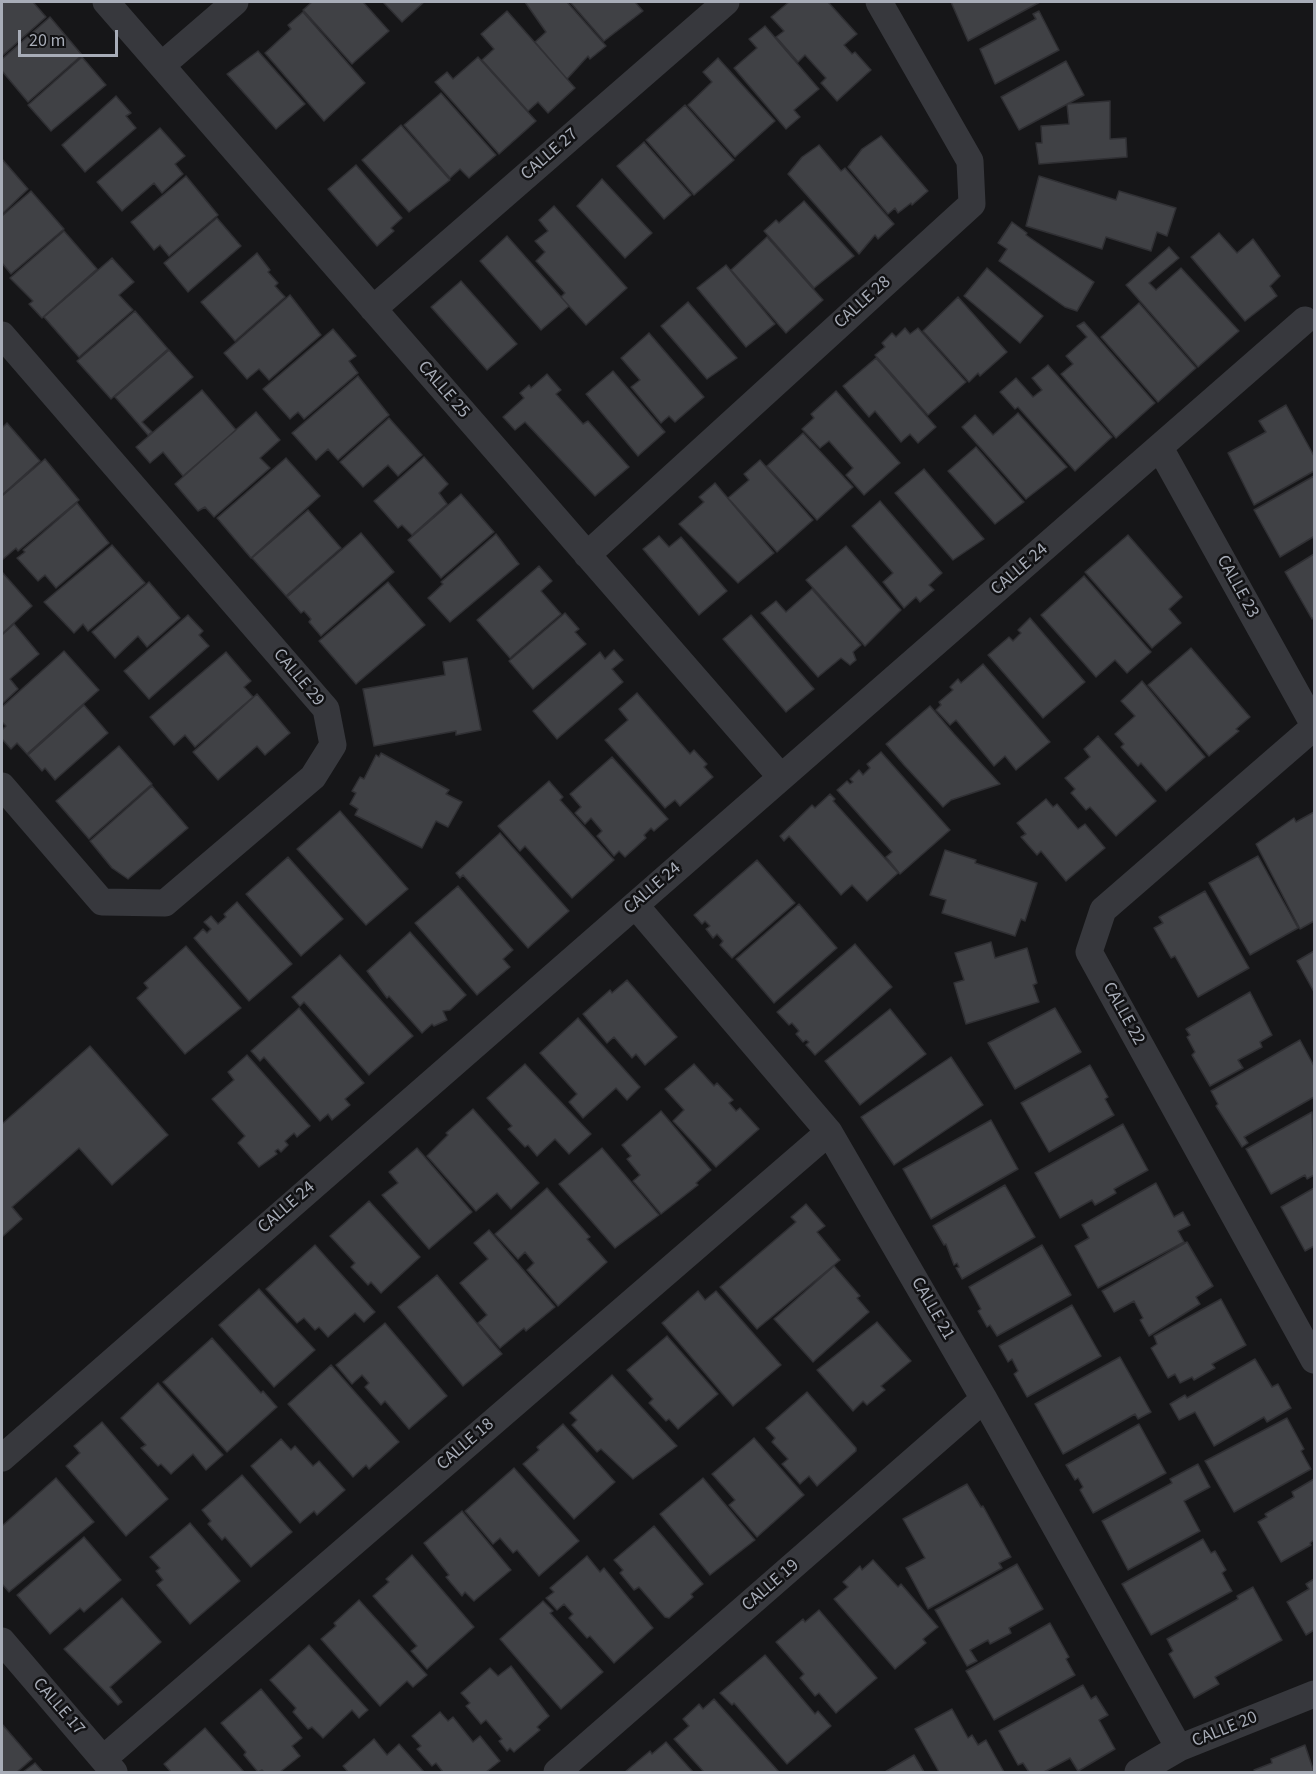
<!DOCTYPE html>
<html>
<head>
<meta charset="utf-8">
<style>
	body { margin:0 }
	#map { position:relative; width:1316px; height:1774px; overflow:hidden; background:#161618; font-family:"Source Sans 3",sans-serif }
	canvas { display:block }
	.frame { position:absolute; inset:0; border:3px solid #a8adb8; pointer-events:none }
	.scale { position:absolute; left:18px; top:30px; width:100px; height:27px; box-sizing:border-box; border:3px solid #a8adb8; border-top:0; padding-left:8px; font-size:18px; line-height:21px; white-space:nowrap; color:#a8adb8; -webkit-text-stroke:4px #111113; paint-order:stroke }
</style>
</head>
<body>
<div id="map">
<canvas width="1316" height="1774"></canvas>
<div class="frame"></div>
<div class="scale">20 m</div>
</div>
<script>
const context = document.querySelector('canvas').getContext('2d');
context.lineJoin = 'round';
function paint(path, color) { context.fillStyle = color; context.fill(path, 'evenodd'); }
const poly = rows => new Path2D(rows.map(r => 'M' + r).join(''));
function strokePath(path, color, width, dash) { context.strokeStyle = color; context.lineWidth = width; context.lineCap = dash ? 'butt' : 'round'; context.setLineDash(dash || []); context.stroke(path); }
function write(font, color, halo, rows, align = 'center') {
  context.font = font + ' "Source Sans 3",sans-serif'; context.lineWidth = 5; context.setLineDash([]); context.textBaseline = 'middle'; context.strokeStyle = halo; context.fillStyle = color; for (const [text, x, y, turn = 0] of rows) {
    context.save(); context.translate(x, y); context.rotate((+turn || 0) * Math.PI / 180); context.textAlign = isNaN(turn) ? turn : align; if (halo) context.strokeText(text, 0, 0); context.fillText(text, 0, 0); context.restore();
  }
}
const building = poly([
	[2,2,33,2,46,17,2,56,2,2],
	[312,2,363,2,389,31,352,64,303,10,312,2],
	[383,2,424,2,402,22,383,2],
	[525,2,567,2,606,46,590,59,588,56,567,79,535,42,546,32,525,2],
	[570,2,635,2,643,11,604,41,570,2],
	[789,2,828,2,857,34,844,45,852,54,855,52,871,70,837,101,821,83,826,78,805,55,798,62,776,37,784,31,771,17,789,2],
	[951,2,1040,2,968,41,951,2],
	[507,11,575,88,548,113,538,102,528,111,482,60,494,49,481,34,507,11],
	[1039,11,1059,50,995,84,980,49,1036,19,1033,14,1039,11],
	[303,12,365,83,324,121,265,53,291,29,288,25,303,12],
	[50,17,82,55,28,102,2,71,2,59,50,17],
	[765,26,819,89,794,110,800,117,786,129,734,68,757,48,749,39,765,26],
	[258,51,305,104,276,129,227,74,258,51],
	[82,57,106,85,51,131,28,105,82,57],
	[478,57,536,121,499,154,435,82,447,72,453,79,478,57],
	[718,58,775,121,735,157,688,105,712,82,703,72,718,58],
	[1066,61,1084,95,1019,130,1001,97,1066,61],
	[441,93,496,155,469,178,460,169,450,178,404,125,441,93],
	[116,96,131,113,126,116,136,128,85,172,62,145,116,96],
	[1110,101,1110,139,1126,138,1127,157,1039,164,1036,143,1042,143,1041,126,1069,124,1067,104,1110,101],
	[685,105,734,160,694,195,646,140,685,105],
	[401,125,450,180,409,212,362,160,401,125],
	[160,128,185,156,175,164,183,174,162,193,154,183,122,211,97,182,160,128],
	[881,136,928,191,912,205,911,203,898,213,895,208,888,214,848,167,862,149,881,136],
	[644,142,691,195,664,219,617,166,644,142],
	[819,145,841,171,845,168,894,224,878,239,875,235,859,254,788,174,802,157,819,145],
	[2,159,28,189,2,214,2,159],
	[356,165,402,218,391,228,394,231,377,246,328,189,356,165],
	[186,176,218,215,169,256,160,245,154,250,131,222,186,176],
	[1039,176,1116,200,1119,191,1176,208,1167,236,1157,232,1151,251,1106,237,1102,249,1026,226,1039,176],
	[602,179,652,233,625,258,577,206,602,179],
	[31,191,64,229,11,274,2,263,2,216,31,191],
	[804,201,854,256,814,288,764,231,776,220,779,223,804,201],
	[554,206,627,288,586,325,561,297,565,293,536,261,545,252,535,241,548,231,539,220,554,206],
	[217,218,241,246,188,292,164,263,217,218],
	[1012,222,1027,233,1026,235,1094,282,1077,311,1065,307,999,261,1007,249,998,243,1012,222],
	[64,231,97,269,42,318,29,304,33,301,10,278,64,231],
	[1219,233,1237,253,1253,239,1280,276,1270,286,1277,296,1245,321,1191,257,1219,233],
	[507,236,569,306,541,330,480,261,507,236],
	[767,237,823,300,786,333,731,270,767,237],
	[1169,247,1179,258,1149,283,1156,290,1181,268,1239,331,1198,367,1126,285,1169,247],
	[257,253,270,270,268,272,278,283,275,286,285,297,235,341,201,302,257,253],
	[112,258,134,282,119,295,133,310,79,357,44,317,112,258],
	[726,265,775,324,746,347,697,288,726,265],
	[987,268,1043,316,1020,343,964,296,987,268],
	[461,281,517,344,487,370,431,307,461,281],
	[290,295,321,335,269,380,259,369,247,379,224,353,290,295],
	[958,297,1007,352,980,376,978,373,969,382,923,331,958,297],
	[688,302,737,358,707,379,661,326,688,302],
	[1139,303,1196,368,1158,402,1101,337,1139,303],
	[135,311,168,349,111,399,77,361,135,311],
	[1084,322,1155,403,1116,438,1061,374,1073,364,1066,356,1087,337,1077,326,1084,322],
	[905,328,910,334,918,328,966,382,928,415,875,355,885,347,882,343,892,333,896,337,905,328],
	[333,329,356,356,349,361,358,373,304,419,298,412,290,419,263,389,333,329],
	[649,333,704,397,675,422,669,416,661,423,631,387,640,380,621,358,649,333],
	[169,350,193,377,142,422,152,432,148,435,115,397,169,350],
	[876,358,936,427,918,443,910,434,901,442,875,411,869,417,843,386,876,358],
	[1048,365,1112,437,1075,471,1018,407,1015,409,1000,392,1016,378,1033,397,1042,390,1032,378,1048,365],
	[613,371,665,432,638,456,586,394,613,371],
	[547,374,561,390,556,394,583,424,588,421,629,467,595,496,525,422,515,430,503,417,524,398,520,393,529,385,531,388,547,374],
	[358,376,389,415,338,460,328,449,316,460,292,433,358,376],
	[202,390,236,430,183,476,163,452,150,463,136,447,202,390],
	[836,391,900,463,864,495,846,475,853,468,829,441,820,448,802,429,814,418,811,414,836,391],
	[1286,405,1314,456,1314,471,1254,505,1228,453,1266,432,1259,421,1286,405],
	[256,412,280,440,260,458,270,468,214,517,205,507,198,511,175,484,256,412],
	[1018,413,1067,467,1026,499,962,427,975,415,993,435,1018,413],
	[389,418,422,455,398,476,388,465,363,487,340,462,389,418],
	[7,423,40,461,2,495,2,428,7,423],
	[803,433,853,487,817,520,767,466,803,433],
	[976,447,1024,502,995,524,948,471,976,447],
	[424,457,448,484,439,493,447,504,412,535,402,525,398,528,374,501,424,457],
	[286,458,320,496,251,558,217,518,286,458],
	[45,459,79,500,18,551,16,548,2,560,2,496,45,459],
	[760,460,813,520,777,552,728,498,749,480,744,474,760,460],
	[924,469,984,539,953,560,895,493,924,469],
	[1314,476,1314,539,1313,537,1280,557,1254,510,1314,476],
	[715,483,774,553,738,583,679,524,704,502,699,497,715,483],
	[461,494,494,532,441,578,408,540,461,494],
	[880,501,942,573,929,585,934,590,920,602,916,597,904,608,883,582,893,573,852,526,880,501],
	[77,503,109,543,56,588,45,575,38,581,17,558,25,552,23,550,77,503],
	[308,510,341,548,286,596,252,558,308,510],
	[361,533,394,572,321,636,309,622,311,619,304,611,301,613,287,597,361,533],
	[496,534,519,564,450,622,428,598,443,584,441,582,496,534],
	[1128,535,1182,597,1169,609,1181,623,1152,648,1085,572,1128,535],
	[659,536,669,547,681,537,727,591,699,615,643,549,659,536],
	[112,545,145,583,88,631,83,624,74,633,44,602,112,545],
	[846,546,901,610,865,646,806,580,846,546],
	[1314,554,1314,617,1312,619,1285,572,1314,554],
	[539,566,552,581,541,591,561,614,510,658,477,620,539,566],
	[2,572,32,606,2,634,2,572],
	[1084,576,1151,652,1127,673,1115,660,1096,677,1041,615,1084,576],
	[149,582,180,618,147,647,138,636,115,658,92,632,149,582],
	[388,582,425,625,356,684,319,641,388,582],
	[812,589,861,645,853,652,856,660,850,665,841,658,818,677,761,613,776,601,786,612,812,589],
	[565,613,579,629,575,632,586,644,533,689,509,661,565,613],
	[188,615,203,631,199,635,209,646,149,699,124,671,188,615],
	[751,615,814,689,786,712,723,639,751,615],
	[1030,618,1085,682,1043,718,988,655,1009,637,1013,641,1021,633,1018,630,1030,618],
	[14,624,39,654,10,679,18,689,2,704,2,635,14,624],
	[1191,648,1250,717,1236,729,1239,731,1209,756,1148,685,1191,648],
	[614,650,623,660,612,669,623,682,557,739,533,711,600,652,605,659,614,650],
	[64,651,99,690,27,754,17,743,11,749,2,739,2,730,6,726,2,722,2,707,64,651],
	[226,652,251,681,244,687,253,697,195,747,185,735,174,745,150,717,226,652],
	[467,658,481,730,456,735,456,731,374,746,363,689,445,675,443,662,467,658],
	[983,664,1050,742,1016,770,1005,756,994,766,956,720,950,725,936,710,941,705,939,702,953,690,950,687,958,679,961,683,983,664],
	[1142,681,1205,757,1166,791,1141,763,1138,766,1121,747,1124,744,1115,734,1135,716,1121,701,1142,681],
	[637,693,690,754,694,750,707,764,704,767,713,777,680,806,675,800,665,808,605,740,628,720,619,709,637,693],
	[257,694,290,733,265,755,257,746,218,780,193,752,257,694],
	[84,705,108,733,55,780,45,768,42,771,28,755,84,705],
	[930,706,954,734,1000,784,951,800,943,807,904,765,886,744,930,706],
	[1098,736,1156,801,1116,836,1090,807,1086,810,1071,793,1075,789,1065,778,1090,757,1084,749,1098,736],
	[119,746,152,784,89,839,56,801,119,746],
	[881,752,950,830,900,874,886,857,892,852,837,790,847,781,850,784,853,782,850,779,859,770,863,775,870,768,867,764,881,752],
	[381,753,449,790,446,794,462,802,448,827,436,821,422,848,355,815,358,809,350,804,356,793,352,791,360,777,364,779,376,755,379,757,381,753],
	[612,757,668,819,654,831,651,828,644,835,646,838,625,857,619,851,614,856,597,836,602,831,591,818,585,824,575,813,581,807,570,794,612,757],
	[549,781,563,797,560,800,614,860,572,898,525,846,520,851,498,826,549,781],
	[152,786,188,828,128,879,112,868,90,841,152,786],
	[830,794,835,799,833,801,898,873,867,901,852,885,841,895,789,836,784,841,780,836,812,805,815,808,830,794],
	[1046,799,1053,807,1057,804,1078,829,1085,824,1105,848,1066,881,1041,851,1037,855,1021,837,1026,834,1017,823,1046,799],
	[340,811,408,889,366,925,297,849,340,811],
	[1314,812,1314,921,1300,929,1256,844,1294,818,1296,822,1314,812],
	[500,833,569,911,528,948,463,875,460,878,456,873,500,833],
	[945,850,976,860,975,863,1037,883,1025,921,1021,919,1015,936,942,913,946,900,930,895,945,850],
	[1258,856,1298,928,1250,955,1209,883,1258,856],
	[288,857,343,919,301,956,246,894,288,857],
	[757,860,795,903,732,958,720,945,723,941,717,934,713,938,706,929,710,926,705,921,702,924,694,915,757,860],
	[458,886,513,950,503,959,510,967,477,995,415,923,458,886],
	[1205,891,1249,968,1198,997,1175,956,1171,958,1154,928,1163,923,1159,917,1205,891],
	[237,902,292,964,249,1001,194,938,203,929,207,933,211,929,204,922,211,916,218,924,226,917,224,914,237,902],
	[799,904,837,948,774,1003,736,959,799,904],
	[410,932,466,995,450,1010,443,1011,447,1020,434,1026,432,1024,422,1033,389,996,387,998,367,971,410,932],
	[991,942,995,958,1027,948,1037,983,1033,985,1039,1002,966,1024,954,983,964,980,955,953,991,942],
	[855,944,892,987,815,1055,806,1045,809,1042,806,1040,803,1042,796,1034,799,1031,792,1023,789,1025,777,1012,855,944],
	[186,946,241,1008,185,1054,137,998,148,988,144,983,186,946],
	[1314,951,1314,992,1297,961,1314,951],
	[340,955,413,1036,369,1075,304,1002,300,1006,292,997,340,955],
	[627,980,677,1037,645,1065,636,1054,632,1058,614,1037,607,1043,583,1014,610,990,612,993,627,980],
	[1250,992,1272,1035,1260,1042,1262,1047,1238,1060,1243,1068,1210,1086,1192,1055,1195,1052,1187,1037,1190,1035,1186,1029,1250,992],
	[299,1008,364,1083,345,1099,350,1105,332,1120,328,1114,320,1121,264,1057,260,1061,251,1051,299,1008],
	[1055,1008,1081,1052,1015,1089,988,1043,1055,1008],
	[890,1009,926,1054,860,1105,825,1061,890,1009],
	[578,1018,640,1087,627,1100,616,1088,583,1118,569,1102,577,1094,540,1053,578,1018],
	[1300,1040,1314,1066,1314,1097,1244,1137,1248,1143,1242,1147,1216,1106,1218,1104,1211,1091,1300,1040],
	[90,1046,168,1135,112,1185,79,1148,12,1207,22,1219,2,1237,2,1124,90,1046],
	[247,1055,310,1126,297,1137,294,1133,285,1141,288,1145,281,1152,278,1149,275,1151,277,1154,259,1167,238,1143,245,1136,212,1099,234,1080,228,1072,247,1055],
	[951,1057,983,1105,894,1165,861,1117,951,1057],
	[525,1064,591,1134,569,1154,555,1139,537,1156,528,1145,525,1147,508,1129,512,1126,487,1098,525,1064],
	[694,1064,714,1086,717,1083,733,1100,729,1103,736,1111,740,1108,759,1129,716,1167,673,1121,684,1110,665,1089,694,1064],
	[1090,1065,1108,1097,1105,1099,1114,1115,1049,1152,1021,1103,1090,1065],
	[473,1109,539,1183,511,1209,497,1193,476,1211,427,1156,448,1135,446,1133,473,1109],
	[661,1111,711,1170,696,1183,698,1185,661,1214,633,1181,640,1175,627,1159,631,1156,622,1145,661,1111],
	[1312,1112,1314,1175,1307,1179,1305,1175,1271,1194,1246,1149,1312,1112],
	[991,1120,1018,1169,931,1219,903,1169,991,1120],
	[1123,1124,1148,1170,1114,1189,1116,1193,1095,1205,1092,1200,1060,1218,1035,1173,1123,1124],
	[417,1148,472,1212,429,1249,382,1195,398,1183,389,1172,417,1148],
	[602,1148,659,1215,615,1248,559,1184,602,1148],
	[1156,1183,1174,1217,1183,1212,1190,1225,1178,1231,1184,1242,1098,1288,1075,1246,1089,1238,1082,1225,1156,1183],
	[1005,1185,1035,1237,962,1279,956,1268,959,1267,957,1263,954,1265,946,1244,944,1245,933,1226,1005,1185],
	[547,1188,590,1237,587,1239,607,1262,558,1306,527,1270,534,1263,525,1252,518,1259,495,1234,547,1188],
	[1314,1188,1314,1246,1305,1251,1281,1207,1314,1188],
	[369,1201,420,1257,381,1293,371,1282,368,1285,351,1267,355,1263,330,1236,369,1201],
	[806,1204,825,1226,817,1232,840,1260,757,1329,720,1287,796,1222,791,1217,806,1204],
	[489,1230,555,1307,526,1331,524,1328,500,1348,478,1323,487,1315,460,1283,488,1259,474,1243,489,1230],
	[1187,1242,1213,1286,1196,1297,1200,1304,1149,1336,1140,1320,1143,1318,1134,1301,1114,1312,1102,1291,1187,1242],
	[315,1245,375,1312,364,1322,355,1313,328,1337,319,1327,315,1330,304,1318,297,1323,266,1289,315,1245],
	[1042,1245,1071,1295,997,1336,990,1325,987,1327,978,1311,981,1309,969,1287,1042,1245],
	[834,1266,860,1296,857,1298,869,1312,813,1362,774,1319,834,1266],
	[437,1275,502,1354,463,1386,398,1307,437,1275],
	[259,1289,315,1350,274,1387,219,1325,259,1289],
	[698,1291,705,1300,716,1291,781,1365,733,1406,662,1323,698,1291],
	[1221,1299,1246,1345,1212,1364,1215,1368,1194,1380,1192,1377,1180,1383,1175,1374,1168,1378,1151,1348,1157,1344,1154,1336,1221,1299],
	[1072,1305,1101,1356,1027,1397,1014,1374,1018,1371,1012,1359,1008,1362,999,1346,1072,1305],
	[877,1322,911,1361,881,1386,885,1390,867,1405,863,1401,853,1411,817,1370,877,1322],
	[385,1323,447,1396,409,1429,385,1401,381,1405,365,1387,369,1383,362,1375,352,1384,336,1365,385,1323],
	[667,1336,718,1394,678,1429,669,1419,666,1421,649,1403,653,1399,627,1370,667,1336],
	[212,1338,261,1393,263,1391,277,1407,227,1452,163,1382,212,1338],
	[1120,1357,1151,1412,1138,1419,1135,1414,1063,1454,1035,1404,1120,1357],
	[1255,1359,1272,1387,1278,1384,1291,1408,1267,1422,1264,1417,1214,1446,1195,1412,1179,1420,1170,1404,1185,1395,1187,1398,1255,1359],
	[331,1365,399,1442,369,1469,366,1465,353,1477,288,1404,331,1365],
	[612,1375,677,1446,633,1479,601,1449,597,1452,572,1425,577,1420,570,1413,612,1375],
	[158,1383,223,1455,206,1470,193,1454,171,1474,161,1464,158,1466,141,1448,146,1445,121,1418,158,1383],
	[807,1392,856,1448,856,1451,817,1486,809,1476,800,1484,782,1464,788,1459,772,1442,775,1438,766,1428,807,1392],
	[1287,1418,1304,1449,1301,1451,1311,1469,1234,1512,1205,1461,1287,1418],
	[102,1422,168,1499,126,1536,66,1466,80,1453,74,1446,102,1422],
	[563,1424,615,1482,574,1519,523,1464,539,1450,537,1447,563,1424],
	[1139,1424,1166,1473,1093,1513,1080,1490,1083,1487,1078,1478,1075,1480,1066,1465,1139,1424],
	[754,1438,804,1495,757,1537,729,1505,735,1500,712,1474,754,1438],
	[281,1439,291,1450,295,1446,313,1466,319,1461,345,1490,317,1515,314,1511,300,1523,251,1466,281,1439],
	[1198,1464,1210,1487,1184,1501,1200,1531,1128,1570,1102,1521,1172,1483,1170,1479,1198,1464],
	[514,1468,579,1541,539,1576,517,1550,513,1553,500,1538,493,1544,465,1511,514,1468],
	[242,1475,292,1532,251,1567,225,1537,222,1540,208,1524,211,1521,202,1510,242,1475],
	[56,1478,94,1522,9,1592,2,1584,2,1526,56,1478],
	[703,1478,755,1540,710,1575,660,1514,703,1478],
	[1314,1479,1314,1540,1310,1543,1311,1545,1281,1562,1258,1522,1267,1517,1265,1514,1294,1497,1292,1492,1314,1479],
	[967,1484,981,1507,983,1506,1011,1557,999,1563,1002,1568,928,1609,906,1568,925,1558,903,1519,967,1484],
	[462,1511,511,1570,474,1601,465,1592,462,1596,446,1577,449,1575,424,1543,462,1511],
	[190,1523,240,1581,190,1624,157,1585,163,1580,156,1571,160,1568,150,1557,190,1523],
	[654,1526,703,1584,691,1594,693,1597,669,1618,665,1617,639,1587,634,1590,620,1573,623,1570,614,1560,654,1526],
	[84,1537,121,1580,84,1612,80,1608,50,1634,17,1595,84,1537],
	[1203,1539,1211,1553,1215,1551,1226,1570,1222,1573,1232,1591,1151,1635,1122,1584,1203,1539],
	[412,1555,474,1627,427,1669,411,1651,417,1646,373,1596,389,1582,386,1579,412,1555],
	[587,1556,600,1572,604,1568,653,1628,614,1663,590,1636,587,1638,569,1618,573,1614,564,1604,557,1610,546,1598,554,1592,550,1588,587,1556],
	[873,1560,898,1587,901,1584,938,1627,923,1639,926,1643,895,1669,834,1599,848,1587,843,1582,860,1566,862,1570,873,1560],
	[1017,1564,1043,1609,1009,1628,1011,1633,990,1644,988,1640,970,1650,977,1661,967,1666,935,1610,1017,1564],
	[1314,1579,1314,1630,1306,1635,1287,1602,1309,1589,1306,1584,1314,1579],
	[1253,1587,1282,1640,1215,1677,1219,1684,1194,1698,1169,1654,1173,1651,1167,1639,1231,1603,1238,1599,1237,1596,1253,1587],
	[122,1598,161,1642,110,1687,122,1702,118,1705,64,1649,122,1598],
	[359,1600,427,1675,413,1687,407,1681,380,1706,321,1639,336,1626,334,1623,359,1600],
	[543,1601,553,1611,550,1613,603,1672,561,1709,500,1639,543,1601],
	[819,1610,877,1678,836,1713,819,1693,815,1696,800,1678,804,1674,776,1642,803,1619,805,1622,819,1610],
	[1050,1623,1069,1657,1066,1659,1075,1675,994,1720,966,1671,1050,1623],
	[309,1645,368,1710,359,1718,352,1710,323,1738,312,1727,308,1729,293,1712,296,1708,270,1680,309,1645],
	[765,1655,815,1714,818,1711,831,1726,787,1764,734,1703,732,1705,720,1693,765,1655],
	[511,1666,549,1716,537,1727,540,1730,514,1752,510,1748,507,1751,499,1741,502,1739,486,1720,481,1724,466,1706,470,1703,461,1693,490,1668,498,1676,511,1666],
	[1083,1685,1091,1699,1096,1696,1108,1715,1099,1720,1115,1749,1078,1771,1070,1758,1044,1772,1029,1772,1023,1763,1018,1765,999,1731,1083,1685],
	[261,1689,302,1738,292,1746,300,1756,280,1772,264,1772,262,1770,258,1772,244,1755,246,1752,221,1723,261,1689],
	[714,1699,779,1772,704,1772,674,1739,689,1726,683,1719,699,1704,703,1709,714,1699],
	[952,1709,968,1738,972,1735,978,1745,986,1740,1004,1772,939,1772,915,1729,952,1709],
	[440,1712,448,1721,453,1717,473,1742,480,1736,500,1761,486,1772,443,1772,436,1763,432,1766,417,1749,421,1746,412,1736,440,1712],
	[2,1724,32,1759,17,1772,2,1772,2,1724],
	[205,1728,244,1772,171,1772,164,1764,205,1728],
	[374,1739,387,1755,399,1744,424,1772,348,1772,343,1766,374,1739],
	[666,1742,693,1772,625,1772,650,1751,652,1754,666,1742],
	[1305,1745,1314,1772,1255,1772,1254,1770,1272,1763,1271,1759,1305,1745],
	[914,1755,924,1772,885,1772,914,1755],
	[35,1763,43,1772,23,1772,35,1763]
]);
paint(building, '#404145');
strokePath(building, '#303034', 1.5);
strokePath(poly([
	[106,2,781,777],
	[162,65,235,2],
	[373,309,726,2],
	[2,335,326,709,333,745,313,777,165,903,102,902,2,786],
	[1160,448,1314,725],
	[587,555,972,204,970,161,879,2],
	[1314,727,1103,910,1089,952,1314,1360],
	[635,905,829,1132,984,1399,1179,1748],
	[2,1458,1305,320],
	[2,1641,114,1772],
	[103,1759,829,1132],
	[557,1772,984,1399],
	[1138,1772,1179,1748,1314,1694]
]), '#37383d', 27);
write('18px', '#a8adb8', '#111113', [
	["CALLE 27",550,155,-41],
	["CALLE 28",863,303,-42],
	["CALLE 25",443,390,49],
	["CALLE 24",1020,570,-41],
	["CALLE 23",1237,587,61],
	["CALLE 29",298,678,50],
	["CALLE 24",653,889,-41],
	["CALLE 22",1123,1014,61],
	["CALLE 24",287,1208,-41],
	["CALLE 21",932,1309,60],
	["CALLE 18",466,1445,-41],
	["CALLE 19",771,1586,-41],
	["CALLE 17",58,1707,49],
	["CALLE 20",1225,1730,-22]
]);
</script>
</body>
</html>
